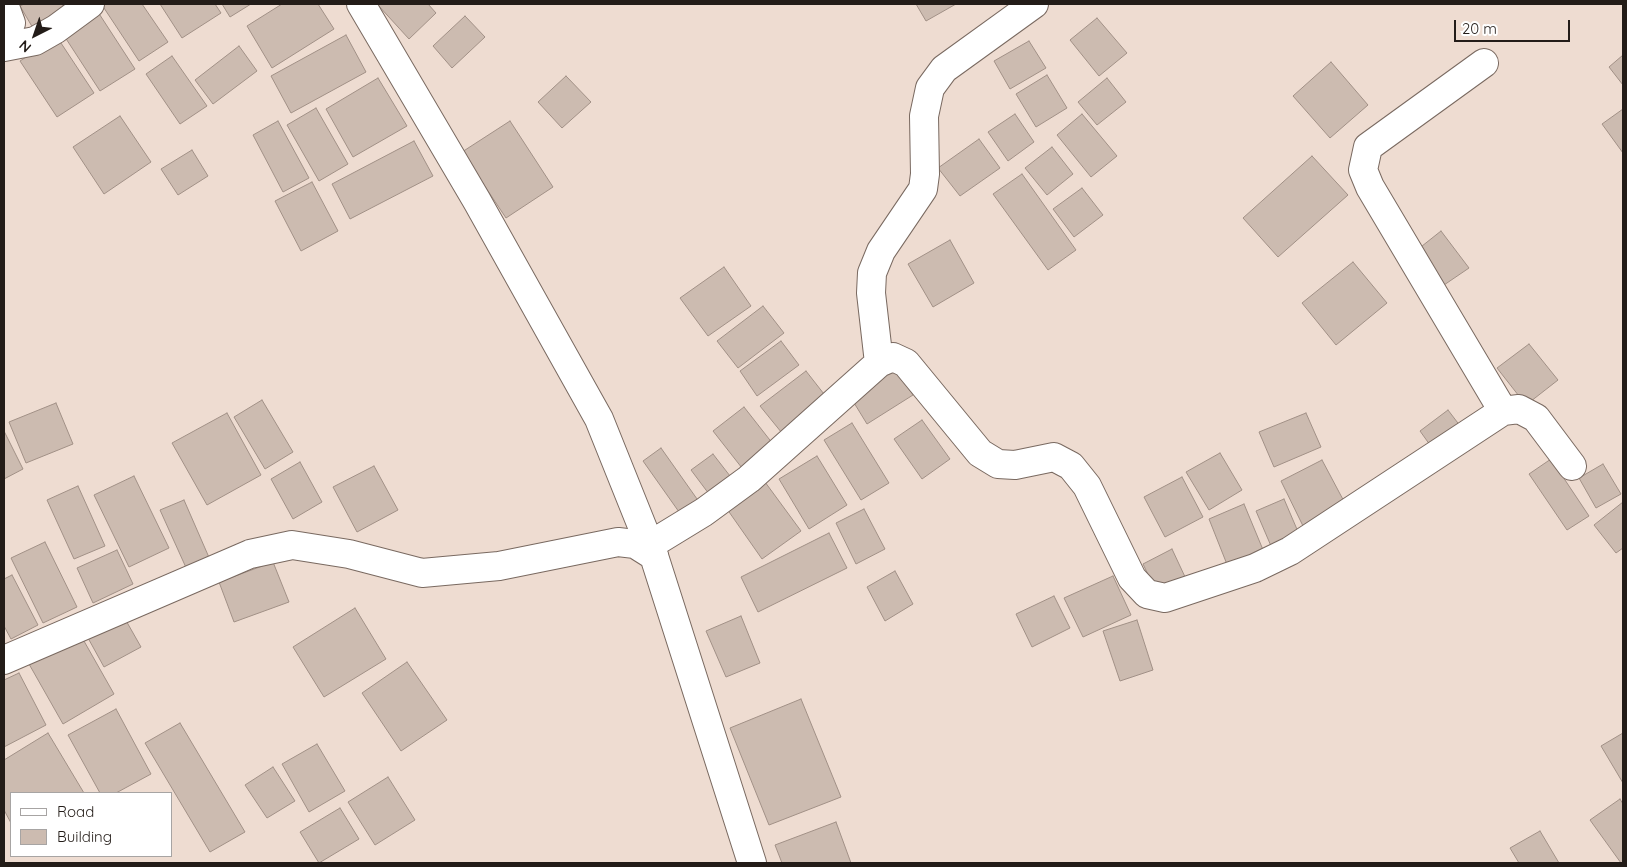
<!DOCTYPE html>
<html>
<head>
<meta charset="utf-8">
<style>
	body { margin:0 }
	#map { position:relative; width:1627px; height:867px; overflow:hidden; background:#eedcd1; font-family:Quicksand,sans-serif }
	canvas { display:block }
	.frame { position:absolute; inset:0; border:5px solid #231c18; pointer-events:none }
	.legend { position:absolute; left:10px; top:792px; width:162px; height:65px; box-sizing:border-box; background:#fff; border:1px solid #a7a4a3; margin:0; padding:6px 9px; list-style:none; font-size:15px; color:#231c18 }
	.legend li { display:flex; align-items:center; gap:10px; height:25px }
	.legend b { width:25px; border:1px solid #a7a4a3 }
	.north { position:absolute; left:10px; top:10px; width:50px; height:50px; -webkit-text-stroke:4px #fff; paint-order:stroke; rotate:221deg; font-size:14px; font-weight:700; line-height:20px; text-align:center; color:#231c18 }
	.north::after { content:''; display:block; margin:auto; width:18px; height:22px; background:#231c18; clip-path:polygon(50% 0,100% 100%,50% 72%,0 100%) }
	.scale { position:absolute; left:1454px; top:20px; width:116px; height:22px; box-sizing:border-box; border:2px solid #231c18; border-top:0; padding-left:6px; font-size:15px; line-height:18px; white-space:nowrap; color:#231c18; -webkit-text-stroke:4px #fff; paint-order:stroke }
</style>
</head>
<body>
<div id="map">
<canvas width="1627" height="867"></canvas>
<div class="frame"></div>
<ul class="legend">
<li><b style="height:6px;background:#fff"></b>Road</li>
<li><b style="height:14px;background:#ccbbb0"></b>Building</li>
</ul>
<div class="north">N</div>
<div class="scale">20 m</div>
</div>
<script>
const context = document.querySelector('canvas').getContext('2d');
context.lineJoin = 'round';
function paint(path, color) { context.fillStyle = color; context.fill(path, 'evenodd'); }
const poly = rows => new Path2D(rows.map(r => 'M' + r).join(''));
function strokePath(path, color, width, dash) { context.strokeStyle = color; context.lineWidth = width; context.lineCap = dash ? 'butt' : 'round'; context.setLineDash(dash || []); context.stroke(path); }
const building = poly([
	[24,4,62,4,69,16,37,35,20,6,24,4],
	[104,4,142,4,168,42,139,61,102,5,104,4],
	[160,4,215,4,221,13,182,38,160,4],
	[222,4,251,4,230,17,222,4],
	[282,4,318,4,334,29,272,68,247,26,282,4],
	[377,4,428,4,436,13,409,39,377,4],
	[916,4,956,4,926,21,916,4],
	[96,9,135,69,100,91,61,31,96,9],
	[465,16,485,37,452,68,433,46,465,16],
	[1097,18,1127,53,1099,76,1070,40,1097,18],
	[346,35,366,72,291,113,271,76,346,35],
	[57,37,94,93,57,117,20,61,57,37],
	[1029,41,1046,68,1010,89,994,61,1029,41],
	[239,46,257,71,213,104,195,80,239,46],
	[1623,55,1623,85,1609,67,1623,55],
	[172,56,207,106,180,124,146,74,172,56],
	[1331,62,1368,105,1330,138,1293,96,1331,62],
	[1047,75,1067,108,1036,127,1016,94,1047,75],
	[566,76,591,102,562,128,538,102,566,76],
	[378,78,407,126,353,157,326,109,378,78],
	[1107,78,1126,102,1097,125,1078,102,1107,78],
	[316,108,348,164,319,181,287,125,316,108],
	[1623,109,1623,153,1602,124,1623,109],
	[1015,114,1034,142,1008,161,988,132,1015,114],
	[1082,114,1117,156,1091,177,1057,135,1082,114],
	[120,116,151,162,104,194,73,147,120,116],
	[278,121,309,178,283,192,253,135,278,121],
	[510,121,553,187,506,218,462,152,510,121],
	[979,139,1000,168,960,196,938,168,979,139],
	[414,141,433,176,350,219,332,184,414,141],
	[1052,147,1073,174,1047,195,1025,168,1052,147],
	[192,150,208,176,178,195,161,169,192,150],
	[1312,156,1348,195,1278,257,1243,218,1312,156],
	[1022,174,1076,250,1048,270,993,194,1022,174],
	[312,182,338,231,301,251,275,201,312,182],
	[1082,188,1103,215,1074,237,1053,209,1082,188],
	[1441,231,1469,268,1444,285,1417,250,1441,231],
	[950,240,974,283,933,307,908,264,950,240],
	[1353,262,1387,303,1336,345,1302,303,1353,262],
	[724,267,751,306,708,336,680,298,724,267],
	[763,306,784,333,738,368,717,341,763,306],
	[781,341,799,365,757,396,740,371,781,341],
	[1529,344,1558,380,1526,405,1497,368,1529,344],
	[893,364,913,395,867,424,848,393,893,364],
	[806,371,831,403,786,438,760,406,806,371],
	[262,400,293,452,265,469,234,417,262,400],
	[56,403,73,444,26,463,9,422,56,403],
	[744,407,773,444,742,468,713,431,744,407],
	[1448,410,1464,431,1435,452,1420,431,1448,410],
	[227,413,261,475,207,505,172,443,227,413],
	[1306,413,1321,447,1274,467,1259,432,1306,413],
	[922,420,950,459,922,479,894,439,922,420],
	[852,423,889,483,861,500,824,440,852,423],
	[4,431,23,469,4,479,4,431],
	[661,448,702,506,684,519,643,461,661,448],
	[1220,453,1242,490,1209,510,1186,472,1220,453],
	[713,454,737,485,715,502,691,470,713,454],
	[817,456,847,505,809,529,779,479,817,456],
	[1551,459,1589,516,1567,530,1529,474,1551,459],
	[1322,460,1347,507,1304,528,1281,481,1322,460],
	[300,462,322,502,293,519,271,479,300,462],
	[1603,464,1621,494,1596,508,1579,478,1603,464],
	[374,466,398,510,357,532,333,487,374,466],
	[134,476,169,548,129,567,94,495,134,476],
	[1182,477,1203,517,1165,537,1144,497,1182,477],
	[765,482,801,531,762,559,727,509,765,482],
	[78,486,105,546,74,559,47,500,78,486],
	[1284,499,1302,541,1274,553,1256,511,1284,499],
	[184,500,211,562,188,572,160,510,184,500],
	[1623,502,1623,548,1616,553,1594,525,1623,502],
	[1244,504,1266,557,1230,572,1209,519,1244,504],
	[864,509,885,549,856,564,836,523,864,509],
	[829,533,847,568,758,612,741,577,829,533],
	[45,542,77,607,43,623,11,558,45,542],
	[1172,549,1186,579,1157,593,1143,564,1172,549],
	[117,550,133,584,93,603,77,568,117,550],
	[273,562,289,602,234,622,219,582,273,562],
	[895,571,913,604,885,621,867,587,895,571],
	[12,575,38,625,11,639,4,626,4,579,12,575],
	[1113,576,1131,615,1083,637,1064,598,1113,576],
	[1054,596,1070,628,1032,647,1016,614,1054,596],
	[355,608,386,659,324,697,293,647,355,608],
	[741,616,760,663,726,677,706,631,741,616],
	[124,617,141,647,104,667,88,638,124,617],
	[1137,620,1153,670,1120,681,1103,631,1137,620],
	[80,634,114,694,63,724,29,664,80,634],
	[407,662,447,720,401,751,362,693,407,662],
	[19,673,46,725,4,747,4,680,19,673],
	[801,699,841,797,769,825,730,728,801,699],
	[116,709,151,774,116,793,100,793,68,735,116,709],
	[180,723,245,832,210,852,145,743,180,723],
	[48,733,84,793,11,793,11,823,4,810,4,760,48,733],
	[1623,733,1623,783,1601,746,1623,733],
	[317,744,345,791,309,812,282,764,317,744],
	[273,767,295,801,267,818,245,785,273,767],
	[388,777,415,820,375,845,348,802,388,777],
	[1620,799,1623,804,1623,863,1621,863,1590,820,1620,799],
	[340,808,359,839,319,863,300,832,340,808],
	[836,822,851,863,782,863,775,845,836,822],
	[1540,831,1559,863,1519,863,1510,848,1540,831]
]);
paint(building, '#ccbbb0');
strokePath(building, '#a19086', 1);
const minor = poly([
	[361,4,477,201,599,419,654,556],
	[4,40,11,23,4,4],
	[4,47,35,41,56,29,90,4],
	[1484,63,1368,147,1363,170,1370,187,1503,411],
	[879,363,871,293,872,273,881,251,923,189,925,174,924,116,930,88,944,69,1034,4],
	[650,545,704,512,749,479,879,363,893,357,906,363,980,453,998,464,1015,465,1054,457,1071,466,1087,486,1132,578,1147,594,1165,598,1255,568,1290,551,1503,411,1519,409,1536,418,1572,466]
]);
const tertiary = poly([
	[4,660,250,554,292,545,349,554,422,573,499,566,618,542,635,544,654,556,752,863]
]);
strokePath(minor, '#796960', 30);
strokePath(tertiary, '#796960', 30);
strokePath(minor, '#fff', 28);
strokePath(tertiary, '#fff', 28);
</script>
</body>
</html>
